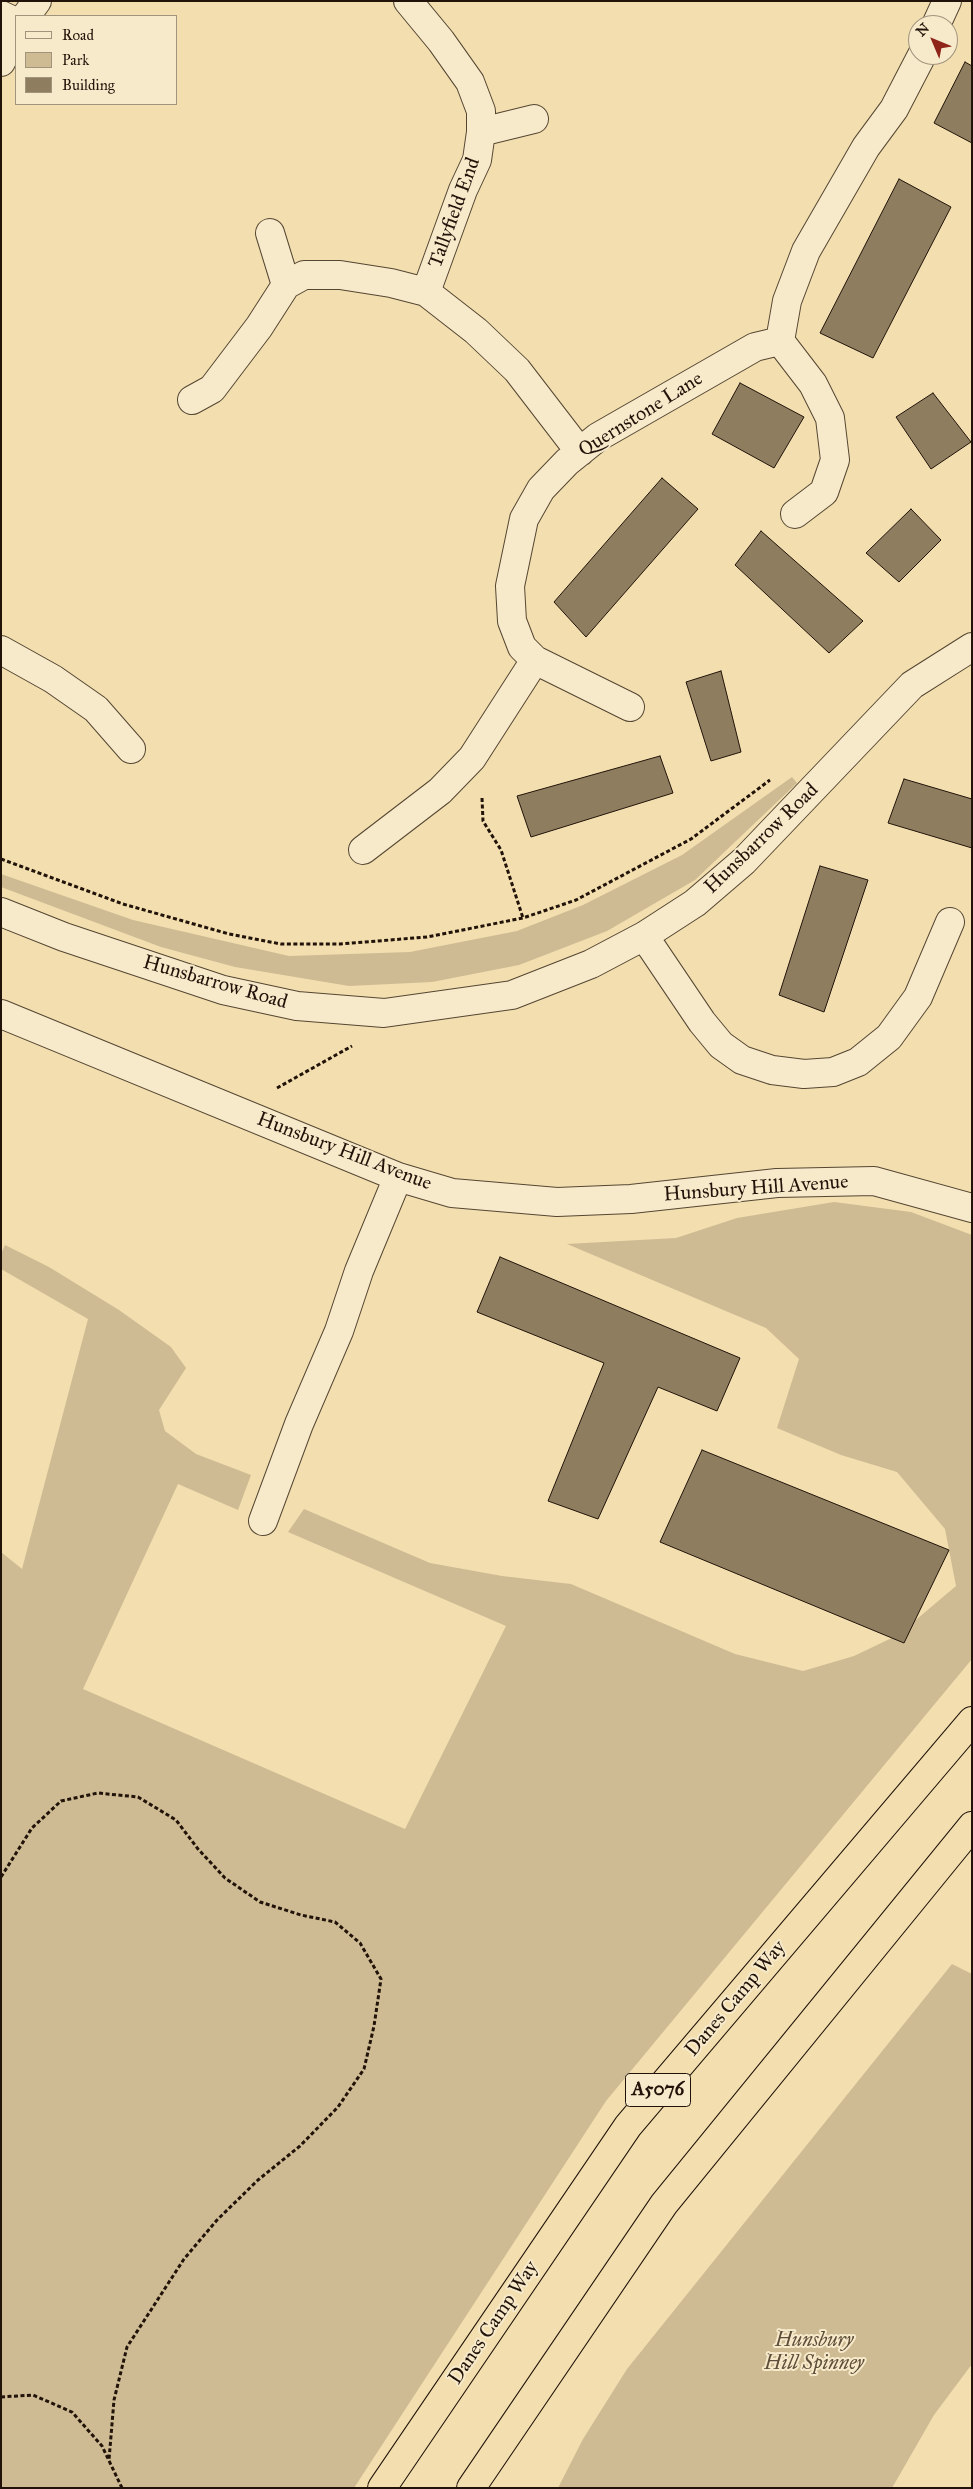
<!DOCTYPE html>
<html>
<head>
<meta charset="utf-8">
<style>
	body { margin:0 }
	#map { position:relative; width:973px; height:2489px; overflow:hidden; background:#f2deaf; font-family:"IM FELL Great Primer",serif }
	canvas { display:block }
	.frame { position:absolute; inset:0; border:2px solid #211309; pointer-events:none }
	.legend { position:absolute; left:15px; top:15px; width:162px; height:90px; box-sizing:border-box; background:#f7eacb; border:1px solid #a1947d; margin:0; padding:6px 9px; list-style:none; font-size:15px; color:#211309 }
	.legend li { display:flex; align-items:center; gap:10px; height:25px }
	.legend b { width:25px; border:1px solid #a1947d }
	.north { position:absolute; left:908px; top:15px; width:50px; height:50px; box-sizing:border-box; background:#f7eacb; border:1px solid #a1947d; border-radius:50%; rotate:315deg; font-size:14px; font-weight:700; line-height:20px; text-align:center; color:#211309 }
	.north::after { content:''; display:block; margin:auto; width:18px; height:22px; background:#8f2418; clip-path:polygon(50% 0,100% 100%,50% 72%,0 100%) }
</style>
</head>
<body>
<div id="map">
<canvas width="973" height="2489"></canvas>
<div class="frame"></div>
<ul class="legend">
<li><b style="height:6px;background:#f7eacb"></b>Road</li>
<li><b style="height:14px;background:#cebb93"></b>Park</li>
<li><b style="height:14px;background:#8e7d5f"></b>Building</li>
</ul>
<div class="north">N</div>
</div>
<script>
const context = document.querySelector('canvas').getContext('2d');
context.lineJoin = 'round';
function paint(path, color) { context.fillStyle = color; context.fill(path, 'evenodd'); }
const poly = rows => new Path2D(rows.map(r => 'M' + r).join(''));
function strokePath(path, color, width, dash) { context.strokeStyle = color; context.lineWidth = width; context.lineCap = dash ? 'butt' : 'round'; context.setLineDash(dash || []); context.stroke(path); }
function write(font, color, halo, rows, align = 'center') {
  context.font = font + ' "IM FELL Great Primer",serif'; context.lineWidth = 4; context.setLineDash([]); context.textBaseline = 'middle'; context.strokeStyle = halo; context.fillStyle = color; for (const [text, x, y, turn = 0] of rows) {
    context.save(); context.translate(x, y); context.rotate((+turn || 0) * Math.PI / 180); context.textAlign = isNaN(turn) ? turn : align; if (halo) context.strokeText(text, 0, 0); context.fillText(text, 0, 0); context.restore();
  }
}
paint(poly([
	[792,777,797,783,695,880,607,931,519,965,432,982,349,986,235,967,161,947,1,887,1,874,133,920,289,956,410,952,517,931,583,905,682,855],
	[834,1202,911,1212,972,1235,972,1659,606,2101,354,2488,1,2488,1,1552,22,1569,88,1319,1,1269,1,1254,5,1245,49,1267,119,1310,171,1347,186,1368,159,1410,165,1431,196,1454,251,1475,238,1510,178,1484,83,1689,405,1829,506,1626,288,1532,304,1509,430,1563,502,1576,571,1584,735,1654,803,1671,854,1656,898,1635,956,1586,945,1529,897,1472,841,1455,777,1428,799,1359,766,1328,567,1244,676,1238,737,1218],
	[952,1964,972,1974,972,2364,934,2415,892,2488,558,2488,583,2439,627,2369]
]), '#cebb93');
const building = poly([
	[965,62,972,66,972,143,934,123,965,62],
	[899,179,951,207,873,358,820,333,899,179],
	[740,383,804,417,774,468,712,434,740,383],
	[933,393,971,442,931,469,896,417,933,393],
	[662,478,698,509,586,637,554,602,662,478],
	[911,509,941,540,899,582,866,553,911,509],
	[761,531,863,621,829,653,735,565,761,531],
	[721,671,741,752,711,761,686,682,721,671],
	[660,756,673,793,531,837,517,796,660,756],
	[904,779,972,799,972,848,888,823,904,779],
	[820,866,868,880,824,1012,779,995,820,866],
	[500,1257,740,1358,717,1411,658,1387,598,1519,548,1501,604,1363,477,1312,500,1257],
	[702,1450,949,1550,904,1643,660,1542,702,1450]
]);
paint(building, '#8e7d5f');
strokePath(building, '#211309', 1);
const minor = poly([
	[408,1,441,41,470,82,481,111,481,132,477,160,463,190,426,292],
	[1,15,16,22],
	[26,16,37,1],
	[936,25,947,1],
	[1,62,16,32],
	[481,132,534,119],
	[270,233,286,285],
	[192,400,212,389,259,327,286,285,304,275,340,275,391,283,426,292,476,331,517,370,580,452],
	[795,514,824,492,835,460,830,418,813,384,780,341,787,301,806,251,866,147,894,109,922,55],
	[1,650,53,679,96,709,131,749],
	[630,707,535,660,522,647,512,621,510,586,524,519,541,489,567,462,598,437,755,347,780,341],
	[363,850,440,791,472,758,535,660],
	[1,912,64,937,223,990,297,1006,384,1013,512,995,591,964,644,936,695,903,744,861,912,685,972,647],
	[644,936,702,1022,721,1045,742,1060,772,1070,804,1074,833,1072,858,1062,889,1037,918,997,950,922],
	[1,1014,398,1177,452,1193,557,1202,631,1199,777,1183,874,1181,972,1208],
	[263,1521,299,1424,339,1331,359,1271,398,1177]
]);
const highway = poly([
	[382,2488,628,2126,972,1721],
	[471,2488,664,2204,972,1826]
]);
strokePath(minor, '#554632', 30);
strokePath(highway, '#211309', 30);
strokePath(poly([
	[482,798,483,821,501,850,523,918],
	[1,859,123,904,229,934,281,944,340,944,427,937,523,918,576,900,691,839,770,780],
	[277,1088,352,1046],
	[1,1877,32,1828,61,1801,98,1793,138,1797,176,1820,198,1849,225,1878,260,1902,301,1915,335,1922,360,1943,381,1979,374,2026,364,2069,338,2107,300,2146,258,2180,217,2220,184,2259,127,2347,114,2400,109,2460],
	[1,2397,33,2395,72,2412,102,2446,122,2488]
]), '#211309', 3, [4, 2.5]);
strokePath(minor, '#f7eacb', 28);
strokePath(highway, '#f2deaf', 28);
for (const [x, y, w] of [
	[658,2090,65]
]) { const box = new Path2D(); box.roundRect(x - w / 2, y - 16.5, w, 33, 4); context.fillStyle = '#f7eacb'; context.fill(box); strokePath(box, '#211309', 1); }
write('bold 19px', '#211309', null, [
	["A5076",658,2090]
]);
write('20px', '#211309', '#f7eacb', [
	["Tallyfield End",455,213,-70],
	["Quernstone Lane",641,415,-32],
	["Hunsbarrow Road",762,839,-44],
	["Hunsbarrow Road",215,983,16],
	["Hunsbury Hill Avenue",344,1152,21],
	["Hunsbury Hill Avenue",756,1189,-4],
	["Danes Camp Way",736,1999,-50],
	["Danes Camp Way",494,2323,-56]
]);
write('italic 20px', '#5e4e39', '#f7eacb', [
	["Hunsbury",814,2341],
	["Hill Spinney",814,2364]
]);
</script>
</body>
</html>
